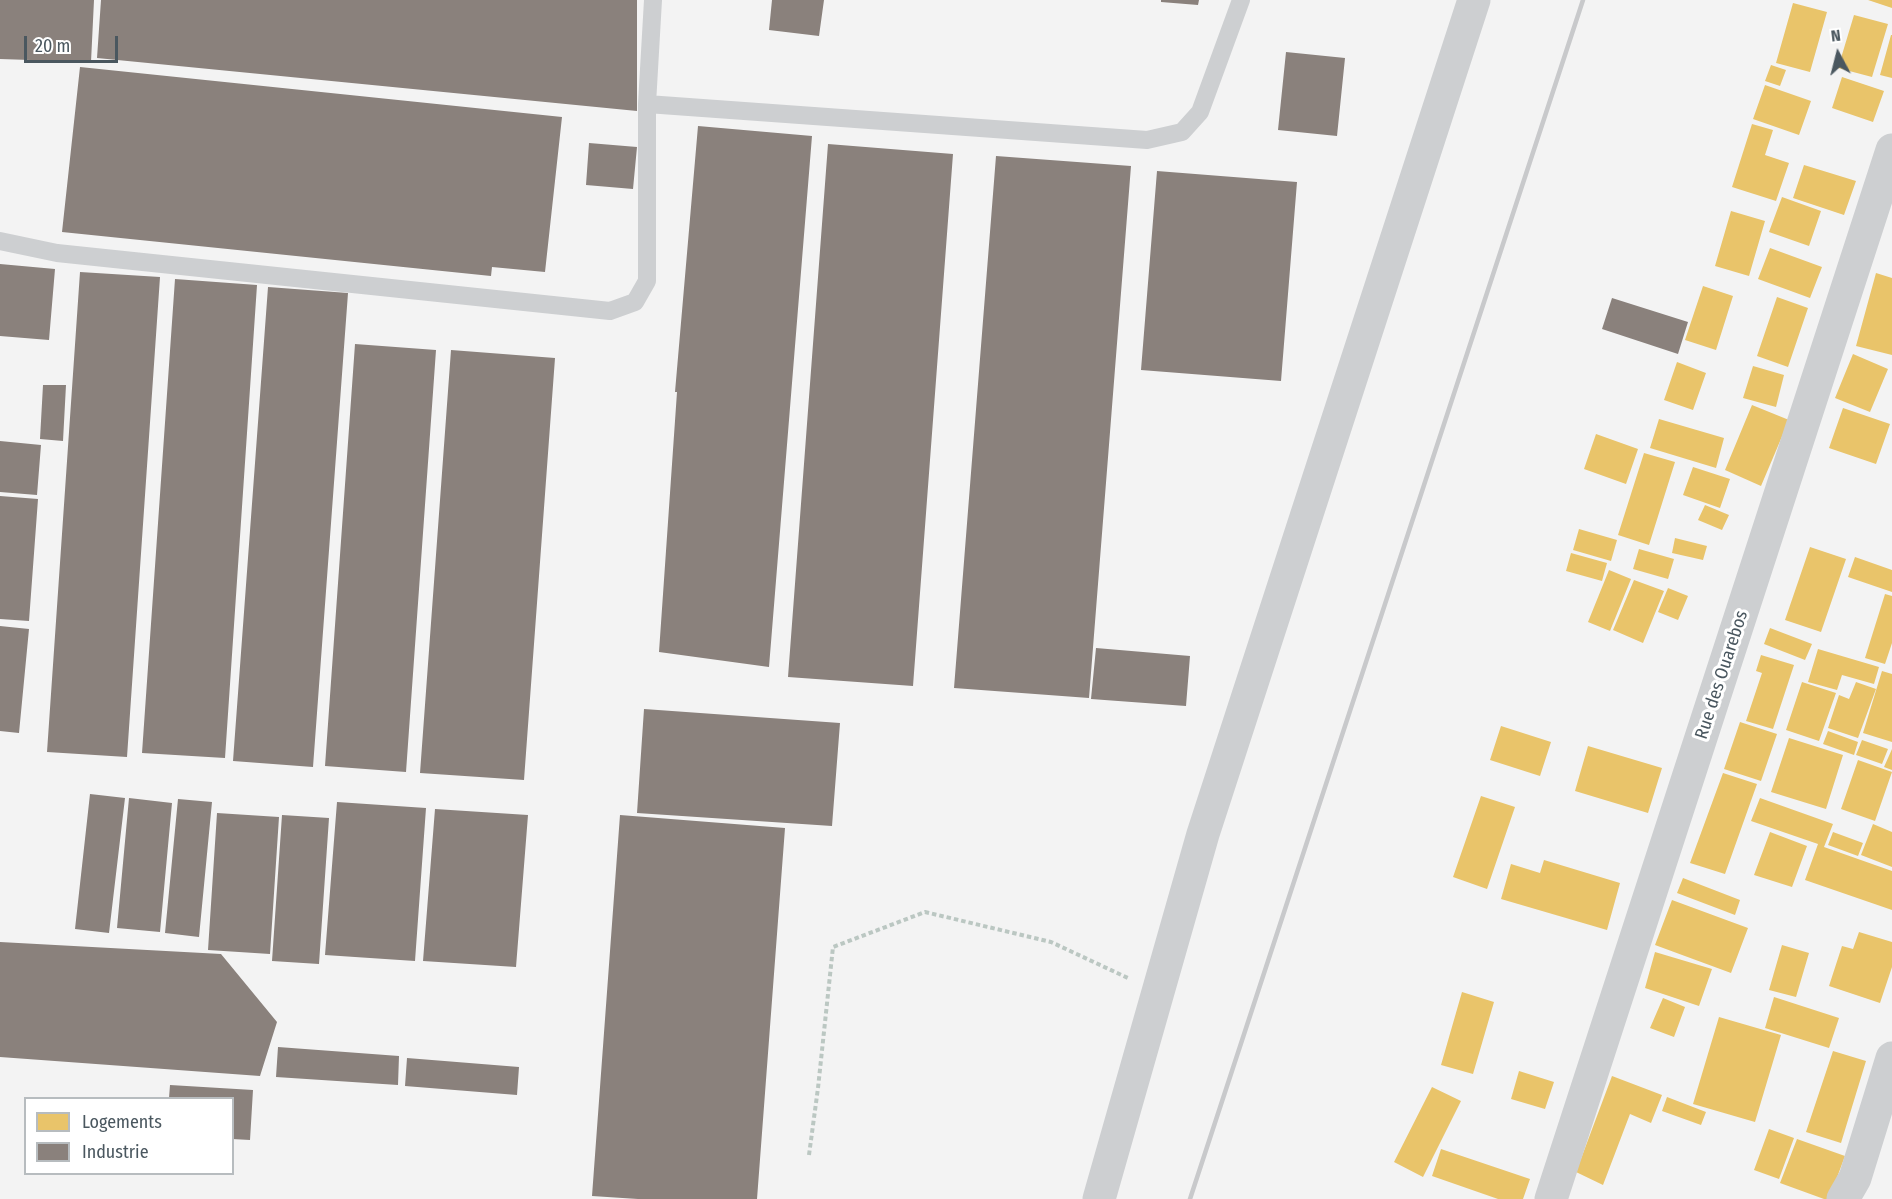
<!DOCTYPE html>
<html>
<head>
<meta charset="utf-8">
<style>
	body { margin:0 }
	#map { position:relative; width:1892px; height:1199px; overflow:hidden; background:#f3f3f3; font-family:"Fira Sans Condensed",sans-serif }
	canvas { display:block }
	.legend { position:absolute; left:24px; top:1097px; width:210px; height:78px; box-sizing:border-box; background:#fff; border:2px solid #b7bcbf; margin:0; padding:8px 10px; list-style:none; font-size:18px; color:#4a575f }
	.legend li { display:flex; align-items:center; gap:12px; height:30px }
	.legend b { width:30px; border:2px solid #b7bcbf }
	.north { position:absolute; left:1808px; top:24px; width:60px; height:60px; -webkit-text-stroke:4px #fff; paint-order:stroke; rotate:353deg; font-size:16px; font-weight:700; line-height:24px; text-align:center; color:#4a575f }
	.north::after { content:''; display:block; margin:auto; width:21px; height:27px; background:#4a575f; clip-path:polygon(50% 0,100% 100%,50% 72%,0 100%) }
	.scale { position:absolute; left:24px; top:36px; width:94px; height:27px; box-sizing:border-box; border:3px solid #4a575f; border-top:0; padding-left:8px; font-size:18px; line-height:21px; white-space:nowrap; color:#4a575f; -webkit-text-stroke:4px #fff; paint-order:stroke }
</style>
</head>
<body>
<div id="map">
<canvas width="1892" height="1199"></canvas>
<ul class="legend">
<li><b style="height:16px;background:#e9c46a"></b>Logements</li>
<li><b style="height:16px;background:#8a817c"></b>Industrie</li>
</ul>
<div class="north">N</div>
<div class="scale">20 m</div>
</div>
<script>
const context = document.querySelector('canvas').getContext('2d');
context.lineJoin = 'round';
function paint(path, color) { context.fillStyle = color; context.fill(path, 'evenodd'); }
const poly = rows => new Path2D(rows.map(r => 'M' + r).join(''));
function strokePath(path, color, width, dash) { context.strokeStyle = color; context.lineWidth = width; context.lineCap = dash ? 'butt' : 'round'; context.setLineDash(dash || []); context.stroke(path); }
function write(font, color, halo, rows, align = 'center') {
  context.font = font + ' "Fira Sans Condensed",sans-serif'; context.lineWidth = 6; context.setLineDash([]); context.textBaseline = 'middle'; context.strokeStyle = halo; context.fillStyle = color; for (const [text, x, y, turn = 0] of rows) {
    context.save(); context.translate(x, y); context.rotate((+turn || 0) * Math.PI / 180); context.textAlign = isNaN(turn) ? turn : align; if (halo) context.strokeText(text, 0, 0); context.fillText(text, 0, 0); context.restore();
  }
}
paint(poly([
	[1868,0,1892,0,1892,8],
	[1793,3,1827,12,1810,72,1776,63],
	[1854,15,1888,24,1872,77,1838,68],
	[1891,35,1892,35,1892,78,1880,75],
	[1771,65,1786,70,1780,86,1765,81],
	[1842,77,1884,91,1873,122,1832,108],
	[1765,85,1811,101,1799,135,1753,119],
	[1752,124,1773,130,1765,155,1789,163,1776,201,1732,187],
	[1804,165,1856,181,1844,215,1793,198],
	[1782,197,1821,211,1809,246,1769,232],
	[1731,211,1765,221,1749,276,1715,266],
	[1770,248,1822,267,1810,298,1758,279],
	[1876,273,1892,278,1892,355,1856,346],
	[1703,286,1733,296,1716,350,1685,340],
	[1777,297,1808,308,1788,367,1757,356],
	[1853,354,1888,369,1870,412,1835,398],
	[1677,362,1706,373,1693,410,1664,400],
	[1753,366,1784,375,1776,407,1743,398],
	[1752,405,1789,420,1761,486,1725,470],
	[1843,408,1890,424,1876,464,1829,448],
	[1659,419,1724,438,1716,468,1650,448],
	[1596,434,1638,449,1626,484,1584,469],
	[1644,453,1675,462,1649,545,1618,535],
	[1693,467,1730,479,1720,508,1683,495],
	[1705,505,1729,515,1722,530,1698,520],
	[1579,529,1617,540,1611,561,1573,550],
	[1675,538,1707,546,1703,560,1672,553],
	[1810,547,1846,559,1821,632,1785,620],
	[1639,549,1674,559,1668,579,1633,569],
	[1571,553,1607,563,1602,581,1566,571],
	[1855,557,1892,570,1892,592,1848,577],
	[1609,570,1631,579,1610,631,1588,622],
	[1634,580,1664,591,1643,643,1613,630],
	[1668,588,1688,596,1678,620,1658,612],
	[1885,594,1892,596,1892,643,1885,664,1865,658],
	[1770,628,1812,644,1805,660,1764,644],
	[1818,649,1879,667,1874,684,1842,675,1837,690,1808,682],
	[1761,655,1794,665,1773,729,1746,721,1762,673,1756,671],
	[1882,671,1892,674,1892,742,1863,733],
	[1802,682,1836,693,1819,741,1786,730],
	[1856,682,1876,689,1858,738,1828,728,1839,695,1849,699],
	[1740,722,1777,734,1761,781,1724,769],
	[1501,726,1551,742,1540,776,1490,760],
	[1828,731,1858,742,1854,755,1823,744],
	[1789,738,1843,755,1826,809,1771,792],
	[1862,740,1888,749,1882,764,1856,755],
	[1588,746,1662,768,1648,813,1575,791],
	[1892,749,1892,770,1884,767],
	[1858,760,1892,772,1875,821,1841,809],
	[1723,773,1757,784,1725,874,1690,863],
	[1481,796,1515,807,1487,889,1453,877],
	[1760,798,1833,824,1824,847,1892,871,1892,910,1805,880,1818,844,1751,821],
	[1873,824,1892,832,1892,867,1861,855],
	[1770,832,1807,846,1792,887,1754,875],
	[1833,832,1863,843,1858,856,1828,845],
	[1544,860,1620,883,1607,930,1501,899,1511,864,1540,873],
	[1683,878,1740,900,1735,915,1677,893],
	[1672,900,1748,928,1731,973,1655,945],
	[1859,932,1892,942,1892,967,1880,1003,1829,986,1842,946,1853,949],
	[1782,945,1809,953,1796,997,1769,990],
	[1655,952,1712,969,1699,1006,1645,988],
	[1462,992,1494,1002,1473,1074,1441,1065],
	[1774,997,1839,1018,1829,1048,1765,1028],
	[1663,998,1685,1007,1674,1037,1650,1028],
	[1719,1017,1781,1035,1755,1122,1693,1104],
	[1833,1051,1866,1061,1841,1143,1806,1132],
	[1519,1071,1554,1082,1545,1109,1511,1099],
	[1612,1076,1662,1095,1651,1123,1630,1114,1603,1185,1576,1172],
	[1432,1087,1461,1101,1423,1177,1394,1162],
	[1667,1097,1706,1112,1701,1125,1662,1111],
	[1769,1129,1794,1138,1779,1179,1754,1170],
	[1797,1139,1845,1156,1829,1199,1824,1199,1780,1183],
	[1441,1149,1530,1179,1523,1199,1498,1199,1432,1176]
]), '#e9c46a');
paint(poly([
	[0,0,94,0,91,62,0,59],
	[101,0,637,0,637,111,97,58],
	[772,0,824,0,819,36,769,30],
	[1161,0,1199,0,1198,5,1161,2],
	[1286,52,1345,58,1337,136,1278,130],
	[80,67,562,117,545,272,492,267,491,276,62,232],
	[698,126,812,136,769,667,659,652,677,392,675,392],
	[589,143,637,147,633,189,586,185],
	[828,144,953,154,913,686,788,677],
	[996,156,1131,166,1089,698,954,688],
	[1157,171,1297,182,1281,381,1141,370],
	[0,264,55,269,49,340,0,336],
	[80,272,160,277,127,757,47,752],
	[175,279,257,285,225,758,142,753],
	[268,287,348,293,313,767,233,761],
	[1612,298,1688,322,1678,354,1602,329],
	[355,344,436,350,406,772,325,766],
	[451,350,555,358,524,780,420,773],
	[43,385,66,385,63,441,40,439],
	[0,441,41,445,37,495,0,492],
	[0,496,38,499,29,621,0,619],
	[0,626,29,629,19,733,0,731],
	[1096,648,1190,656,1186,706,1091,699],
	[644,709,840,723,832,826,637,813],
	[90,794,125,798,109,933,75,929],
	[129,798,172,803,160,932,117,928],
	[178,799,212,802,199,937,165,933],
	[337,802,426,808,415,961,325,955],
	[435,809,528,815,516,967,423,961],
	[217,813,279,817,270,954,208,950],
	[282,815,329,818,319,964,272,961],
	[620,815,785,828,757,1199,638,1199,592,1196],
	[0,942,221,954,277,1022,260,1076,0,1057],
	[278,1047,399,1056,398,1085,276,1077],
	[407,1058,519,1067,517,1095,405,1086],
	[170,1085,253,1090,250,1140,232,1139,232,1098,169,1098]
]), '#8a817c');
strokePath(poly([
	[809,1155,818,1088,833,947,925,912,1051,942,1130,979]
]), '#bbc7c2', 4, [4.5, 3]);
strokePath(poly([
	[647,104,1147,140,1182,132,1200,112,1241,0],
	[0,241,57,253,610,311,635,302,647,281,647,104,653,0]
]), '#cdcfd1', 18);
strokePath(poly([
	[1099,1199,1203,834,1474,0],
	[1551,1199,1892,150],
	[1843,1199,1855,1178,1892,1058]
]), '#cdcfd1', 33);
strokePath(poly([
	[1190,1199,1583,0]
]), '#c8c9cb', 4.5);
write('18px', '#4a575f', '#fff', [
	["Rue des Ouarebos",1722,675,-72]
]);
</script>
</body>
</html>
